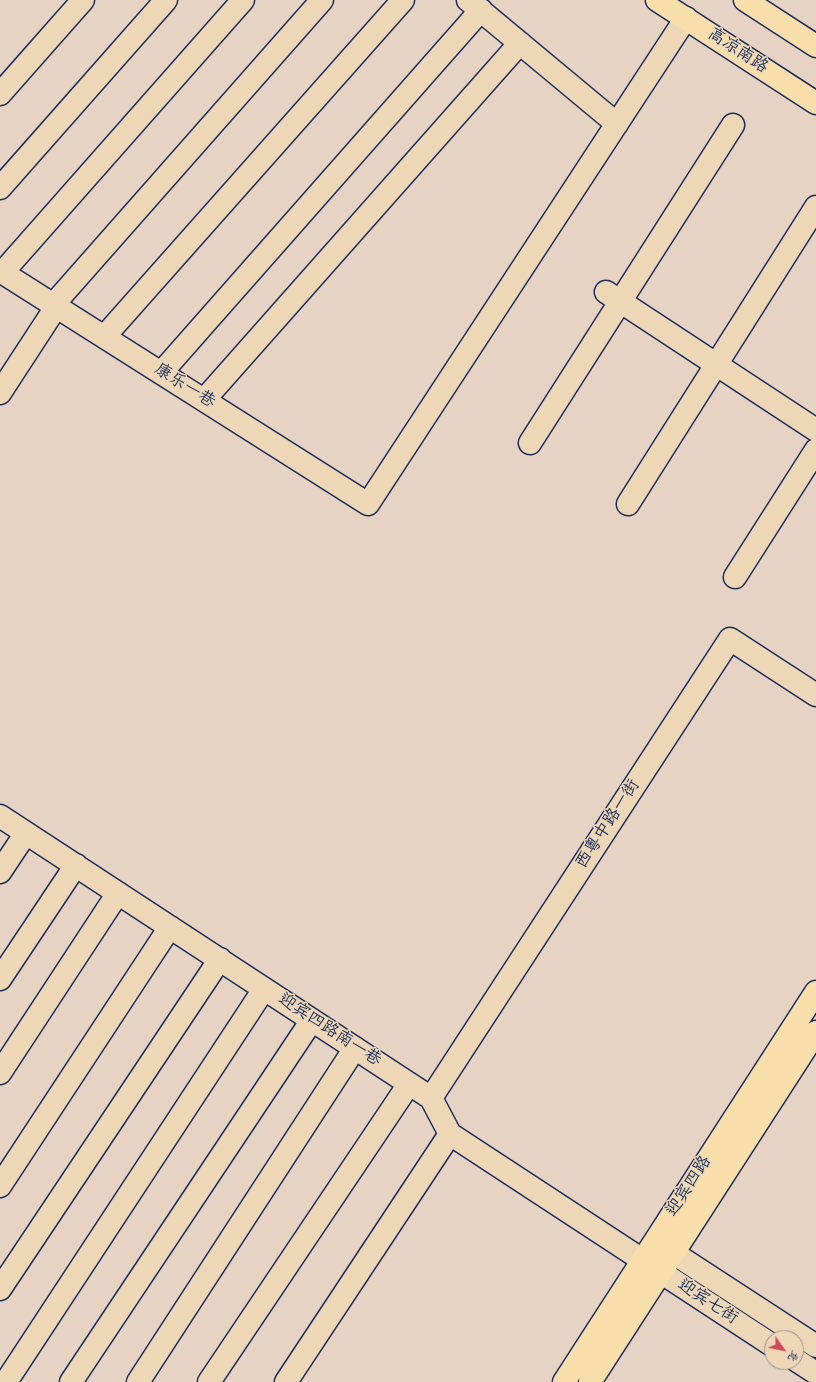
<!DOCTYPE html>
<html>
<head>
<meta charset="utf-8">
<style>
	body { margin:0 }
	#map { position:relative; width:816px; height:1382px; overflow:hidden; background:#e6d3c3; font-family:"Indie Flower","LXGW WenKai TC",sans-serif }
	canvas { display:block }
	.north { position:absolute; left:764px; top:1330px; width:40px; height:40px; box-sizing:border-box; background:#edd7b6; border:1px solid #999493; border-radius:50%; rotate:123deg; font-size:11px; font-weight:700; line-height:16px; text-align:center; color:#1b2f5e }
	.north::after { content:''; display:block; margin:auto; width:14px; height:18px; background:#d1495b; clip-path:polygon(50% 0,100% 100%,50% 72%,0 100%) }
</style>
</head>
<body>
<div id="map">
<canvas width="816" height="1382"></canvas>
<div class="north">北</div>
</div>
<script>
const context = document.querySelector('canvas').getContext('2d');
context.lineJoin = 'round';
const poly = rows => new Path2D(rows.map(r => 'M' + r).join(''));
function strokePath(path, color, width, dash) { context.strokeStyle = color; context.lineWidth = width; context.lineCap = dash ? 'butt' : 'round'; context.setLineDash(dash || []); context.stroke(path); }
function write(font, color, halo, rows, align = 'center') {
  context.font = font + ' "Indie Flower","LXGW WenKai TC",sans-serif'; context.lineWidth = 3; context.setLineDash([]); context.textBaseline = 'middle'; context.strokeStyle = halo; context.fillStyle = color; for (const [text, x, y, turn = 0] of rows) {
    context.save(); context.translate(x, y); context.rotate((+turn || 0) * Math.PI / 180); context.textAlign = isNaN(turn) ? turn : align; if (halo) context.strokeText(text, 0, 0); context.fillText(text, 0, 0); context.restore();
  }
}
const minor = poly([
	[468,0,617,124],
	[0,94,83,0],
	[0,188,166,0],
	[0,271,368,504,686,18],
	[2,273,243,0],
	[606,292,816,430],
	[53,305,322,0],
	[104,337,403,0],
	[161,373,481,10],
	[0,393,56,307],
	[204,400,520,43],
	[530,443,733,125],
	[628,504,816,207],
	[735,577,816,450],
	[0,816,431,1098,450,1134,772,1345],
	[0,872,26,833],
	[0,979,76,865],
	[0,1073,118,893],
	[431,1098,730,639,816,695],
	[0,1186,170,927],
	[658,1243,816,1346],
	[0,1289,220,959],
	[796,1360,816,1373],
	[6,1382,264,989],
	[71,1382,312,1020],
	[138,1382,355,1048],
	[209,1382,409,1084],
	[286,1382,450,1134]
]);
const major = poly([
	[657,0,816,103],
	[745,0,816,46],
	[564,1382,816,992],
	[590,1382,816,1032]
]);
strokePath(minor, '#1b2f5e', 25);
strokePath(major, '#1b2f5e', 25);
strokePath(minor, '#edd7b6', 22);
strokePath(major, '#f8deab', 22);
write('17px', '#1b2f5e', '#edd7b6', [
	["高凉南路",737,52,33],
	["康乐一巷",184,387,32],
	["西粤中路一街",609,825,-57],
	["迎宾四路南一巷",329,1031,33],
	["迎宾四路",690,1187,-57],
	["迎宾七街",707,1303,33]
]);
</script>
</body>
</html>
